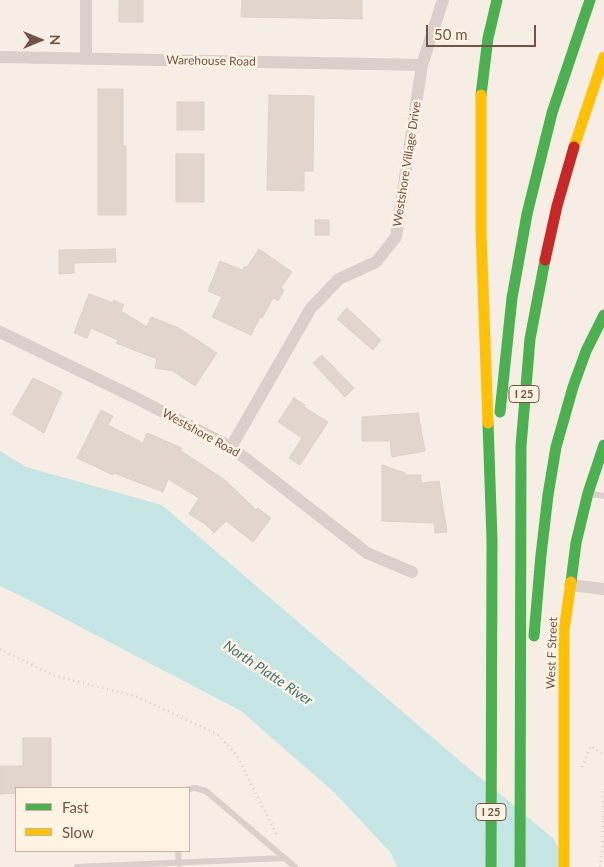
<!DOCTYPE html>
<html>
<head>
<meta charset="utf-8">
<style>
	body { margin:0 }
	#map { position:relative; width:604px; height:867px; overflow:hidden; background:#f6eee4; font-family:Lato,sans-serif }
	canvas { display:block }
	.legend { position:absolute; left:15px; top:787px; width:175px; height:65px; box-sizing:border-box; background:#fff3e4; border:1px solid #c7b3a4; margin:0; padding:6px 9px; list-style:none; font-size:15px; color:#735345 }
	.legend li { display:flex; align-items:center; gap:10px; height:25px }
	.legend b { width:25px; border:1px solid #c7b3a4 }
	.north { position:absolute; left:15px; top:15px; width:50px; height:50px; -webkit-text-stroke:4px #fff3e4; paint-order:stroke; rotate:90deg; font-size:14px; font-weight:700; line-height:20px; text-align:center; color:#735345 }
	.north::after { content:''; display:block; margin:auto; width:18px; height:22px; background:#735345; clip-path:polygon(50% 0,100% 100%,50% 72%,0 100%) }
	.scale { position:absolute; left:426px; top:25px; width:110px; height:22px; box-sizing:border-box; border:2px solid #735345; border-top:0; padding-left:6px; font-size:15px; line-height:18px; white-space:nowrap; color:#735345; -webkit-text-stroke:4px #fff3e4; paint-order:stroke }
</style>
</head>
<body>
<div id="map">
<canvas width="604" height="867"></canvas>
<ul class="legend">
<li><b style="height:6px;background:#4caf50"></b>Fast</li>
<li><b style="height:6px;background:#ffc107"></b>Slow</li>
</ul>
<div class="north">N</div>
<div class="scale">50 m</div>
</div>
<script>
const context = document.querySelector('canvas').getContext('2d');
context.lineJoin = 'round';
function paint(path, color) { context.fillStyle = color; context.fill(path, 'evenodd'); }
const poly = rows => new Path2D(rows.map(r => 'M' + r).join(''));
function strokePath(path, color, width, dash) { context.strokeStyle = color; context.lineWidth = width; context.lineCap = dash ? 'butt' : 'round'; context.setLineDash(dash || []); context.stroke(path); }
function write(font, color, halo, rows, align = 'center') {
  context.font = font + ' Lato,sans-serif'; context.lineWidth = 5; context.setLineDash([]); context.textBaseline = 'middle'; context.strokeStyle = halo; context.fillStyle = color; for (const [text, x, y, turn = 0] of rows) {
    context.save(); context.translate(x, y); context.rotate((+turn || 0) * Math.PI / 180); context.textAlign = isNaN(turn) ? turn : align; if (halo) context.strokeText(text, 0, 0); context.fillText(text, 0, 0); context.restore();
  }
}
paint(poly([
	[0,451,26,467,162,505,460,761,554,839,568,867,397,867,391,853,335,793,241,711,27,599,0,586]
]), '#c6e6e5');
const building = poly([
	[119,0,143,0,143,22,119,22,119,0],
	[242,0,362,0,362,19,241,17,242,0],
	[98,89,123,89,123,146,126,146,126,215,98,215,98,89],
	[269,95,314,96,313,171,304,171,304,191,267,190,269,95],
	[177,102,204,102,204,130,177,130,177,102],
	[176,154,204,154,204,202,176,202,176,154],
	[315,220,329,220,329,235,315,235,315,220],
	[115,249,116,262,74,263,74,273,59,274,59,250,115,249],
	[259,249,292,272,281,288,284,290,278,301,273,298,262,318,260,317,251,335,212,317,222,297,208,291,220,261,242,270,245,266,247,267,259,249],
	[89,294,113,303,114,300,124,305,121,311,147,327,151,317,179,328,217,353,195,386,173,371,155,368,157,359,116,343,118,340,91,328,87,338,74,333,89,294],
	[347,308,381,340,373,350,337,319,347,308],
	[322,355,354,388,345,397,313,363,322,355],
	[33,378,62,392,44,433,12,414,33,378],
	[294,398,305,405,304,407,328,422,300,465,289,458,302,438,278,422,294,398],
	[101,410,113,416,108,425,143,443,147,433,182,448,181,451,225,480,256,510,258,508,271,518,253,542,226,521,214,533,205,524,189,514,199,498,168,479,163,492,114,473,113,475,77,458,101,410],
	[418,413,425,451,392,457,390,441,362,441,362,417,418,413],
	[382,465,405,473,405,475,421,475,421,483,439,481,447,532,435,533,434,523,382,521,382,465],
	[23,738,51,738,51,788,16,788,16,793,0,794,0,766,23,766,23,738]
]);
paint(building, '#e2d6cc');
strokePath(building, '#ded0c7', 1);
strokePath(poly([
	[0,649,55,676,135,696,217,734,236,754,278,837],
	[582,767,591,746,604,755],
	[600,867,602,853,604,788]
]), '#d7ccc8', 2.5, [1, 4]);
strokePath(poly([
	[592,494,604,496],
	[189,789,195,788,206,791,295,867],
	[178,851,179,864],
	[77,867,285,858]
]), '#d9cfcb', 6);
strokePath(poly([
	[0,57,422,65],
	[86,58,86,0],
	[0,332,134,397,231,447,367,553,412,572],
	[231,447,311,308,339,279,376,262,396,237,422,65,443,0],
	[570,585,604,589]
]), '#d9cfcb', 12);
strokePath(poly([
	[481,95,488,38,497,0],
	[500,412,512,298,527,214,552,113,590,0],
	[488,423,492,540,491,867],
	[571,582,576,543,588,493,604,445],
	[534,636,541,555,548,495,556,447,573,387,586,351,604,315],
	[520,867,521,446,530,339,545,260]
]), '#4caf50', 11);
strokePath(poly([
	[481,95,481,231,488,423],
	[574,147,604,57],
	[564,867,564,631,571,582]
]), '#ffc107', 11);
strokePath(poly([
	[545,260,557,206,574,147]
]), '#c62828', 11);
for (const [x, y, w] of [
	[524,394,30],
	[491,812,30]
]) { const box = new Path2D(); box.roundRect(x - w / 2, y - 8.5, w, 17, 4); context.fillStyle = '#fff3e4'; context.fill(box); strokePath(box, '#735345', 1); }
write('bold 11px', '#735345', null, [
	["I 25",524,394],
	["I 25",491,812]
]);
write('12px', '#735345', '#fff3e4', [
	["Warehouse Road",211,61,1],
	["Westshore Village Drive",407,164,-81],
	["Westshore Road",201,433,29],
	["West F Street",552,653,-88]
]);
write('italic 14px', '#3a737a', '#fff3e4', [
	["North Platte River",268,673,34]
]);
</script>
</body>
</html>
